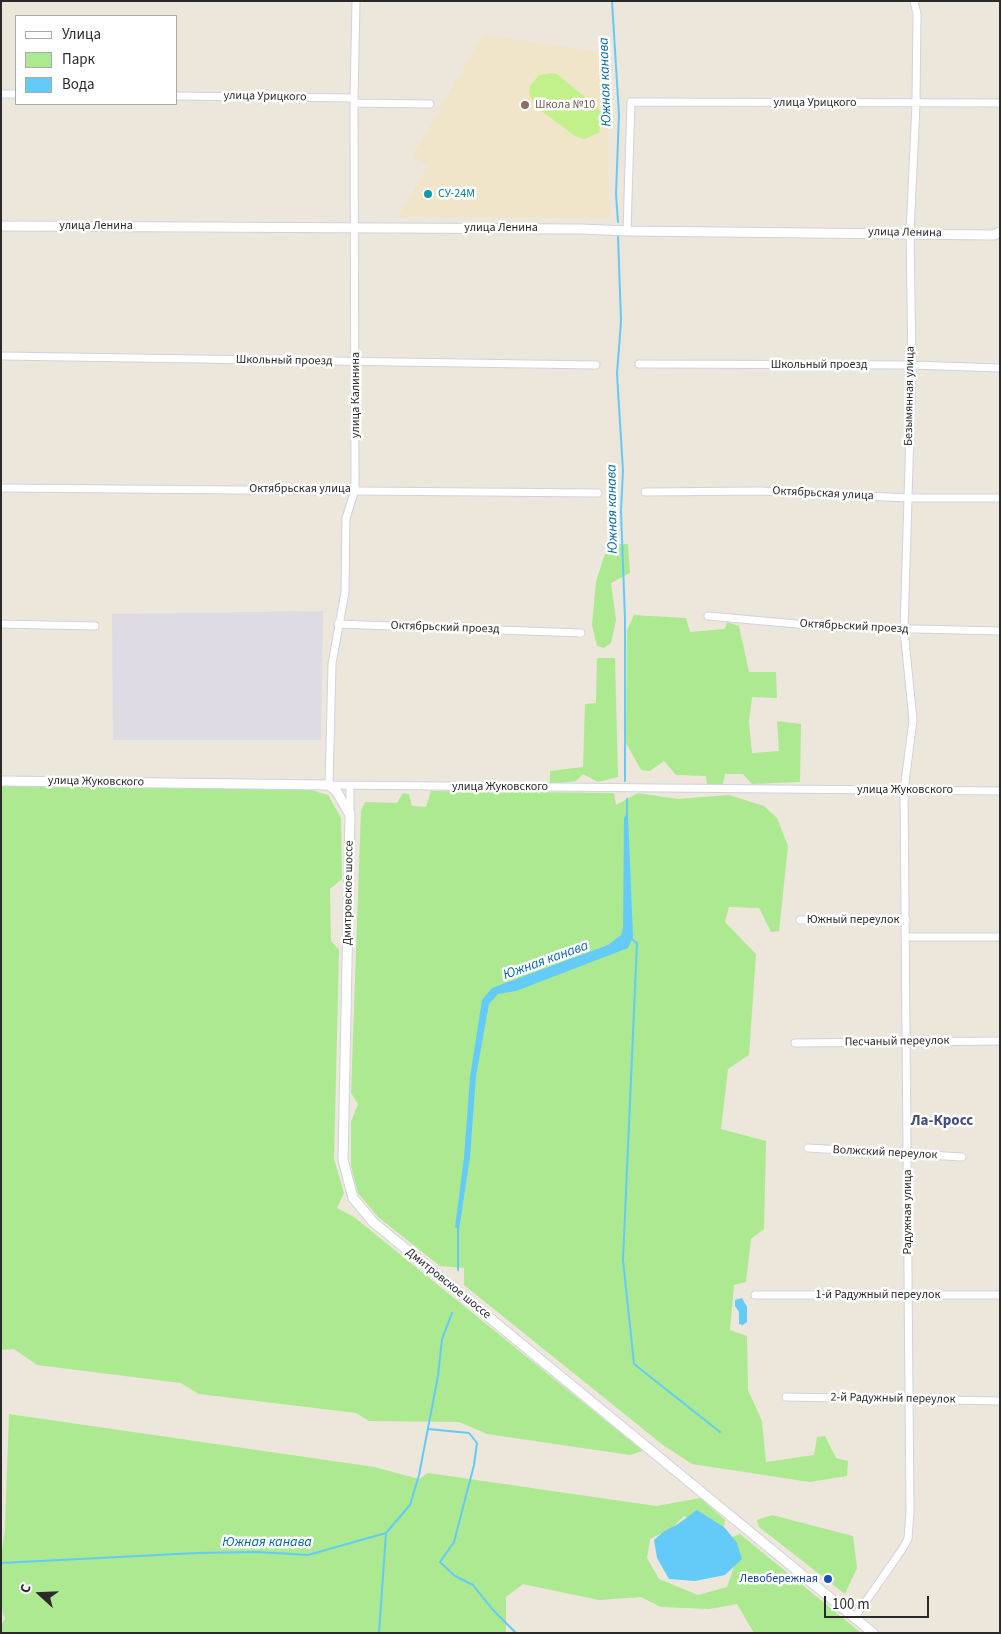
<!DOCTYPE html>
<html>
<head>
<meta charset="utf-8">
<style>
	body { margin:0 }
	#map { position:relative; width:1001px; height:1634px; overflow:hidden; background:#ede6da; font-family:"Source Sans 3",sans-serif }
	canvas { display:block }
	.frame { position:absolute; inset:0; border:2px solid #2a2a2a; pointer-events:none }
	.legend { position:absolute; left:15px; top:15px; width:162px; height:90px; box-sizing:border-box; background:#fff; border:1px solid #aaa; margin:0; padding:6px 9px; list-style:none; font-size:15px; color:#2a2a2a }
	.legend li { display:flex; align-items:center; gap:10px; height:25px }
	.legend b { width:25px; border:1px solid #aaa }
	.north { position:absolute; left:15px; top:1569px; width:50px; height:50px; -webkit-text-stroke:4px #fff; paint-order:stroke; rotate:290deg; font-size:14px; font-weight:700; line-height:20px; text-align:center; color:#2a2a2a }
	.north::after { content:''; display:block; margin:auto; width:18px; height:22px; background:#2a2a2a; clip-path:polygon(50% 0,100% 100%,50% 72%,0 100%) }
	.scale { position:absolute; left:824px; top:1596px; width:105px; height:22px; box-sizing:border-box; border:2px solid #2a2a2a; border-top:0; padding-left:6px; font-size:15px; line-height:18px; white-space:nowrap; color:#2a2a2a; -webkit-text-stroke:4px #fff; paint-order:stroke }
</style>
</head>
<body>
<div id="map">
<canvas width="1001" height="1634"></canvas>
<div class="frame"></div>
<ul class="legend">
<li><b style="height:6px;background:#fff"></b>Улица</li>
<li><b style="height:14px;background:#ace991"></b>Парк</li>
<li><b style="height:14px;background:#64cbf8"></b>Вода</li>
</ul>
<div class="north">С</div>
<div class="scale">100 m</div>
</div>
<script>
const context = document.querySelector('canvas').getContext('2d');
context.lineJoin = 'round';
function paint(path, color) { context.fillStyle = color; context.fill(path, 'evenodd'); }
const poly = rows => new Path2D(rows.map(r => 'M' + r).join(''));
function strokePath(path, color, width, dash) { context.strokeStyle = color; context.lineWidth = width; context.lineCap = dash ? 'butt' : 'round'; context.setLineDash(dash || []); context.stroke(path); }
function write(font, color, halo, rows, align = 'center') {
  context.font = font + ' "Source Sans 3",sans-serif'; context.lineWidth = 5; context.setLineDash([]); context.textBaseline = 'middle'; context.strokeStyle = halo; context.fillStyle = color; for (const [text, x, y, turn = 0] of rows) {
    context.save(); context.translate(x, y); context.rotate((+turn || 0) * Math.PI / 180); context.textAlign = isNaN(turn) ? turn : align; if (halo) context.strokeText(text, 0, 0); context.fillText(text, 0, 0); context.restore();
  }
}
paint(poly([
	[323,611,321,740,113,740,112,614]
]), '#dedbe5');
paint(poly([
	[483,35,607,53,609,218,398,217,428,166,412,157]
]), '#f0e5c8');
paint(poly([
	[608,544,628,544,630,573,611,583,616,620,611,643,604,648,597,646,592,625,596,582],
	[634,615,686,618,690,632,725,629,727,622,739,626,749,672,776,672,777,698,752,697,749,722,752,753,779,751,777,721,801,724,800,782,752,784,743,774,725,774,722,788,707,787,706,776,676,775,664,761,650,771,641,770,626,743,627,630],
	[597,658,615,658,618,777,598,782,583,774,576,781,550,784,550,771,583,767,585,704,596,703],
	[1,785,311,790,328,795,341,818,342,879,330,889,331,941,339,950,334,1159,344,1193,337,1208,354,1217,643,1451,630,1455,487,1434,459,1422,369,1421,356,1413,199,1394,181,1383,37,1365,14,1349,1,1350],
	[431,791,614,793,616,805,638,793,678,799,729,795,764,806,777,818,788,846,779,931,771,932,759,908,729,907,725,922,756,954,749,1055,728,1069,721,1129,766,1141,764,1229,751,1239,746,1282,734,1285,730,1330,747,1336,748,1390,762,1421,766,1462,814,1455,817,1437,825,1436,836,1458,848,1461,847,1476,810,1482,692,1464,663,1445,464,1285,464,1268,440,1266,378,1217,358,1193,351,1166,351,1122,358,1104,351,1093,361,811,365,802,397,803,403,793,409,794,412,806,426,807],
	[9,1414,374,1467,419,1479,428,1473,656,1506,700,1498,725,1520,724,1527,708,1527,684,1516,672,1528,650,1539,647,1558,659,1579,698,1595,727,1587,739,1552,730,1538,740,1534,861,1633,754,1633,737,1604,709,1609,661,1607,641,1597,599,1600,523,1584,506,1597,506,1633,1,1633,1,1625,5,1619,1,1607,1,1557,5,1529],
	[772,1515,853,1536,857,1568,845,1594,759,1527,757,1520]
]), '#ace991');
paint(poly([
	[551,73,557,74,598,108,602,116,599,133,584,139,575,136,535,106,529,94,530,86,539,75]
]), '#c2f18c');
paint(poly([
	[627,813,628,815,633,937,628,948,516,991,498,994,489,1004,476,1076,470,1157,459,1230,455,1227,464,1158,470,1077,482,1000,492,988,608,945,621,935,623,928,624,818],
	[742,1298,747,1307,747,1322,743,1325,739,1324,739,1312,735,1306,735,1300],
	[697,1510,725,1528,737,1543,742,1559,725,1575,695,1581,669,1579,657,1558,654,1540,663,1532,678,1524]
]), '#64cbf8');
strokePath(poly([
	[612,1,619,115,616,194,618,222],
	[618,236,621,321,617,374,623,471,621,511,625,619,625,781],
	[627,799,627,815],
	[630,938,637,943,623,1260,634,1364,720,1432],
	[458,1227,458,1270],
	[428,1429,469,1433,477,1443,474,1465,454,1542,440,1562,455,1576,473,1585,493,1610,516,1633],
	[1,1563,197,1553,258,1552,308,1555,386,1533,410,1505,419,1475,438,1376,442,1339,452,1313],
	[379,1633,386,1533]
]), '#64cbf8', 2);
const minor = poly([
	[356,1,354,98,355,490,346,518,345,592,332,664,329,785,1000,791],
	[1,94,16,94],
	[176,96,354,98],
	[354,103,430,104],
	[627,231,631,102,1000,103],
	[1,356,596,365],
	[639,364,912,365,1000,368],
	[1,488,598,493],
	[645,492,760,491,908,498,1000,498],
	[708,616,830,627,1000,631],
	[1,624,95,626],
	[338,624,581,633],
	[350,815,350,786],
	[800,920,906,920],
	[907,937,1000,937],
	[795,1043,1000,1041],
	[808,1148,962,1157],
	[755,1295,1000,1295],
	[786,1397,1000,1401],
	[855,1617,903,1548,908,1539,910,1512,904,790,913,720,904,630,912,365,910,233,916,104,917,14,914,1]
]);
const tertiary = poly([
	[1,226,581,229,627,231,994,235,1000,232],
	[1,781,329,785,337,792,350,815,343,1160,353,1198,373,1222,873,1633]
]);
strokePath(minor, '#cfd2e4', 9);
strokePath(tertiary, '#cfd2e4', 11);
strokePath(minor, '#fff', 7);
strokePath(tertiary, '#fff', 9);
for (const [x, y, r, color] of [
	[525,105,5,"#8d6e63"],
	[428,194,5,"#0f9aa8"],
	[828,1579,5,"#1a4fb4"]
]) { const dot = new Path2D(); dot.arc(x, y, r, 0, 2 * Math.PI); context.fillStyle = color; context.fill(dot); strokePath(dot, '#fff', 2); }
write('12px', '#2a2a2a', '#fff', [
	["улица Урицкого",265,97,1],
	["улица Урицкого",815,103],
	["улица Ленина",96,226],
	["улица Ленина",501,228],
	["улица Ленина",905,233,1],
	["Школьный проезд",284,361,1],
	["Школьный проезд",819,365],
	["улица Калинина",356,395,-90],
	["Безымянная улица",910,396,-89],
	["Октябрьская улица",300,489],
	["Октябрьская улица",823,494,3],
	["Октябрьский проезд",854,627,3],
	["Октябрьский проезд",445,628,2],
	["улица Жуковского",96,782,1],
	["улица Жуковского",500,787],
	["улица Жуковского",905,790],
	["Дмитровское шоссе",349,893,-89],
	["Южный переулок",853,920],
	["Песчаный переулок",897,1042,-1],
	["Волжский переулок",885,1153,3],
	["Радужная улица",908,1212,-90],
	["Дмитровское шоссе",448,1284,39],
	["1-й Радужный переулок",878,1295],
	["2-й Радужный переулок",893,1399,1]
]);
write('12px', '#785e54', '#fff', [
	["Школа №10",535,105]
], 'left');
write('12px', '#0d838f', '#fff', [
	["СУ-24М",438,194]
], 'left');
write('12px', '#164399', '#fff', [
	["Левобережная",818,1579]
], 'right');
write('italic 14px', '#0267a5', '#fff', [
	["Южная канава",606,82,-92],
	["Южная канава",613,509,-91],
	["Южная канава",546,961,-20],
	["Южная канава",267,1543]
]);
write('bold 15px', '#464e7e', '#fff', [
	["Ла-Кросс",942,1122]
]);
</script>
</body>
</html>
